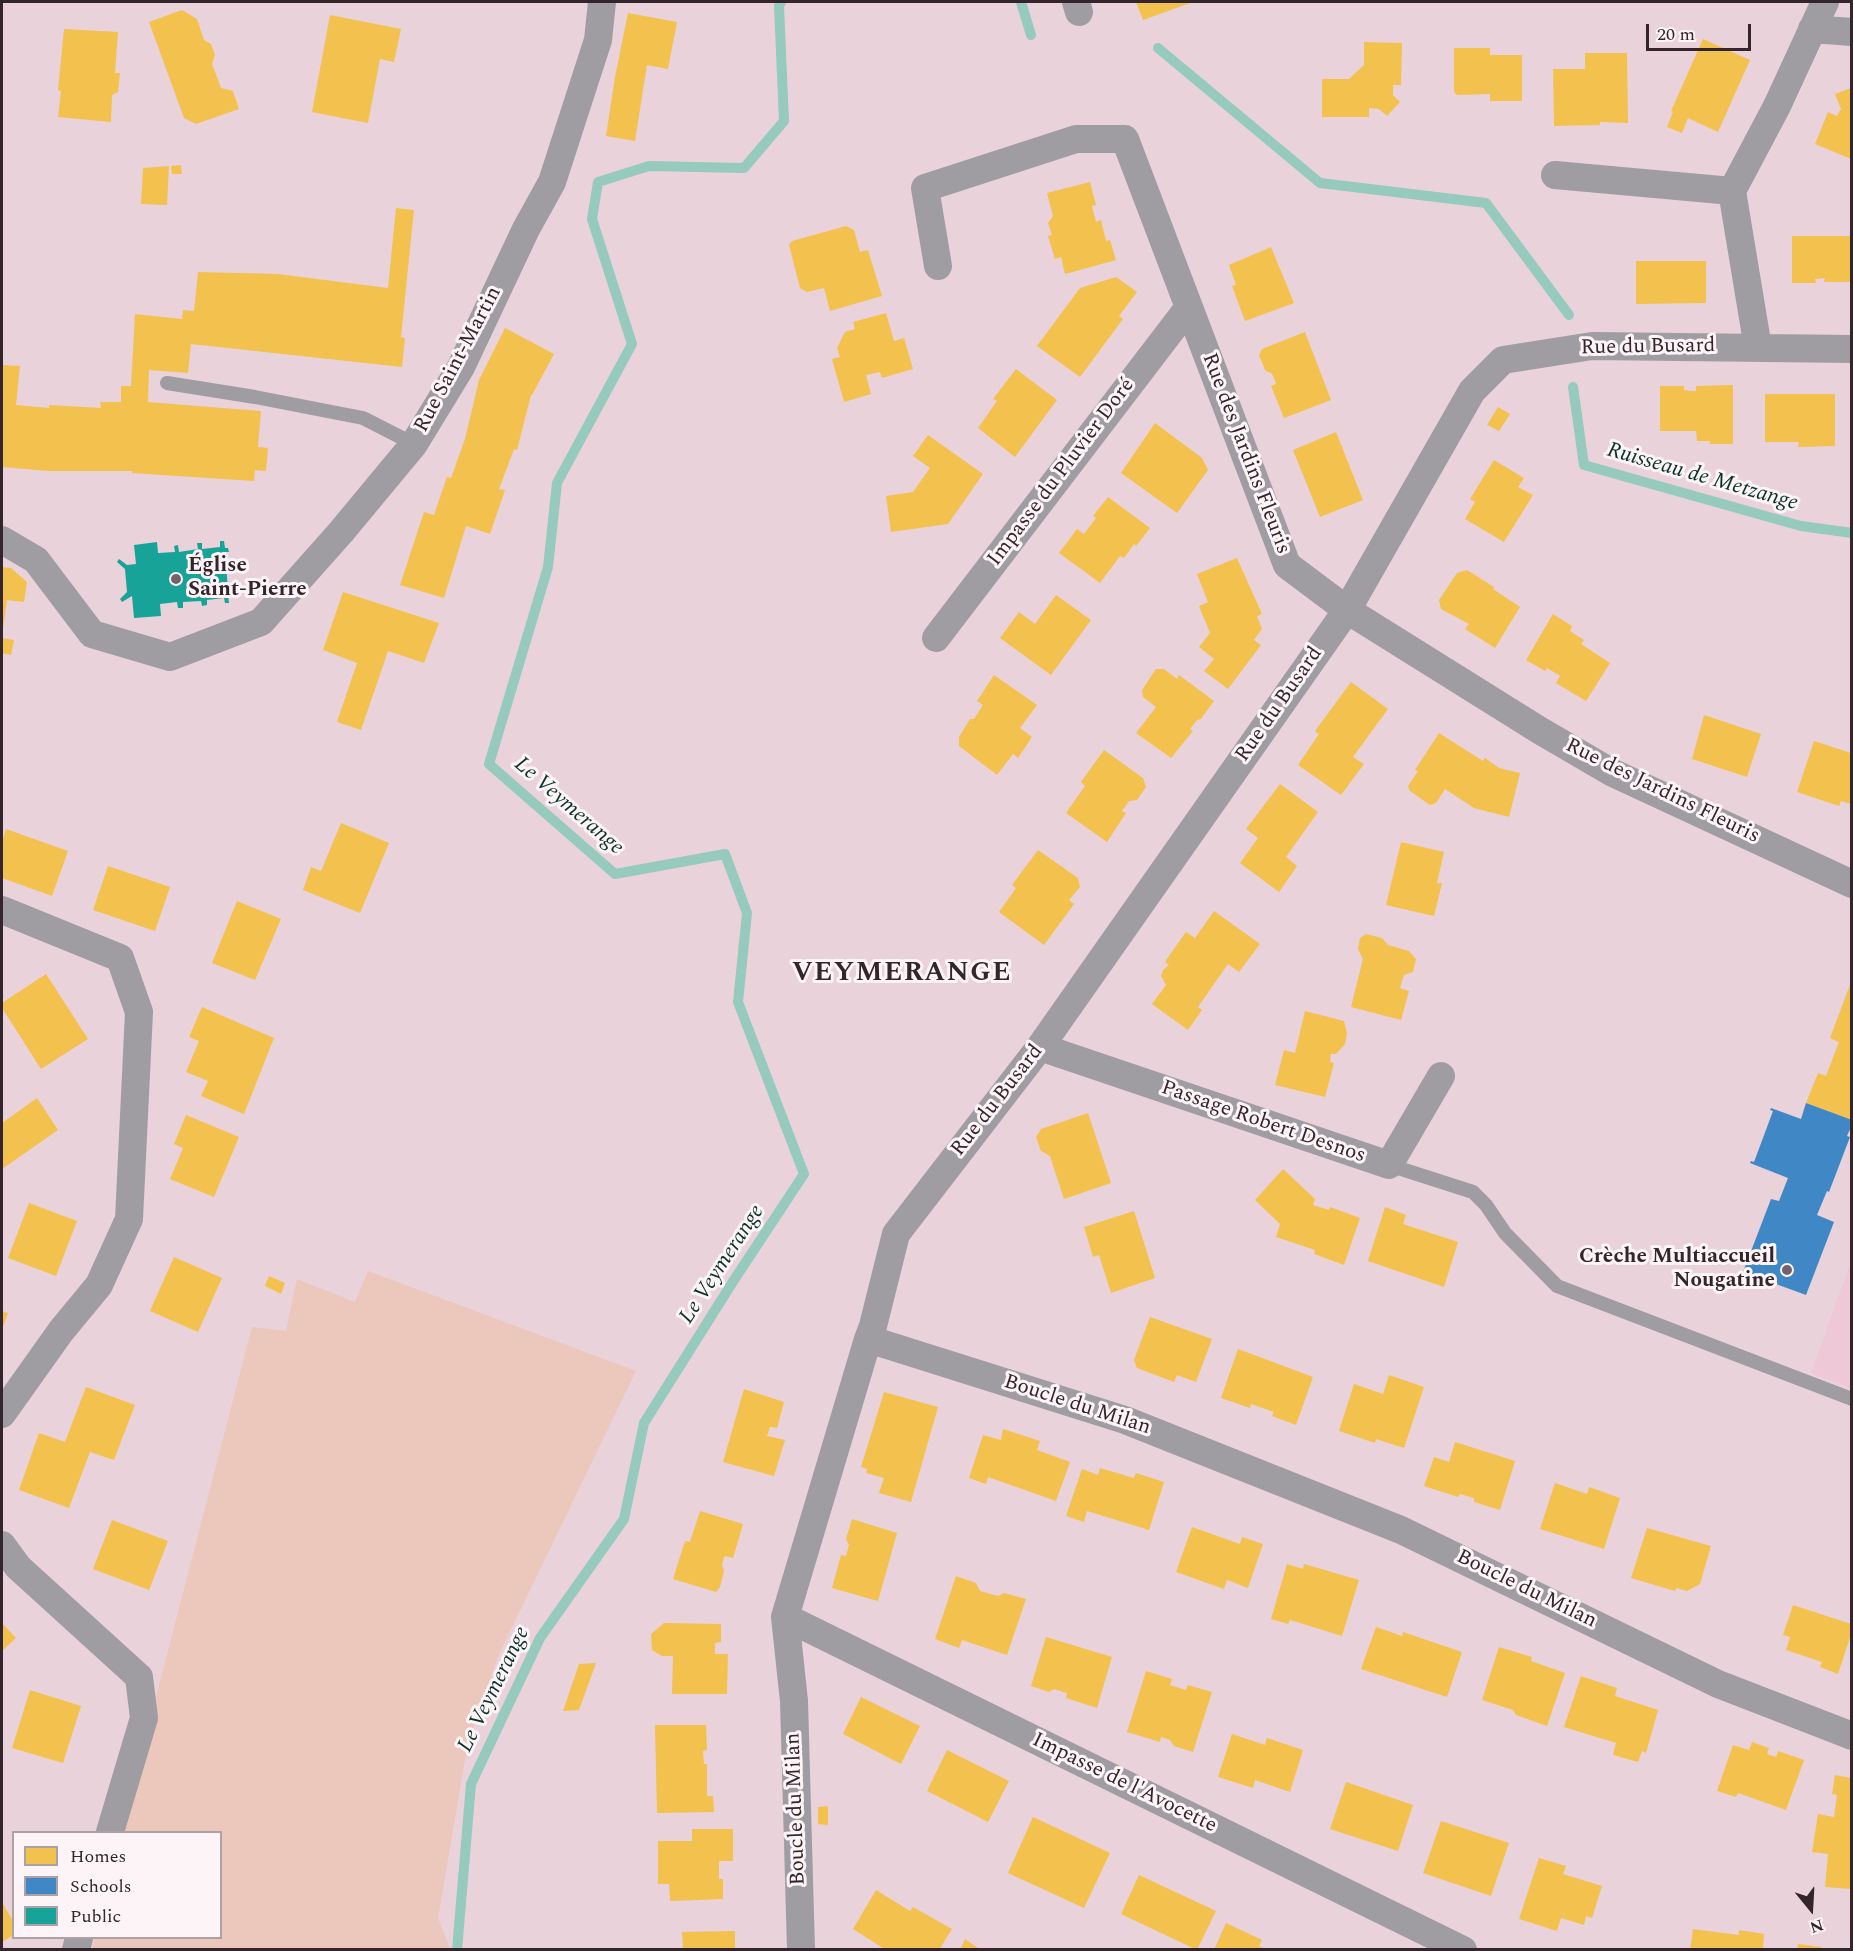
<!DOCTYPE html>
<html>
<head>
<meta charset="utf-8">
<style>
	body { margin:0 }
	#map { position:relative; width:1853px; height:1951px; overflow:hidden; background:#ead2db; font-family:Spectral,serif }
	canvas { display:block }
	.frame { position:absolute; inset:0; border:3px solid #34242b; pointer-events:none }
	.legend { position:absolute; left:12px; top:1831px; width:210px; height:108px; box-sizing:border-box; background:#fdf4f7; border:2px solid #ada1a5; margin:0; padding:8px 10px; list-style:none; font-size:18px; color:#34242b }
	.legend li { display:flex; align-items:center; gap:12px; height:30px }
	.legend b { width:30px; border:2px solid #ada1a5 }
	.north { position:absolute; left:1781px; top:1879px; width:60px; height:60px; -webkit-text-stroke:4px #fdf4f7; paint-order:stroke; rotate:162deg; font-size:16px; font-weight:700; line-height:24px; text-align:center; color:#34242b }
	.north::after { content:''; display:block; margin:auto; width:21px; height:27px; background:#34242b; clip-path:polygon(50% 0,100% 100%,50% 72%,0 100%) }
	.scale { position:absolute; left:1646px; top:24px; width:105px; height:27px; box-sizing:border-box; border:3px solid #34242b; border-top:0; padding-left:8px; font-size:18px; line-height:21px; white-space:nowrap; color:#34242b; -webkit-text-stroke:4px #fdf4f7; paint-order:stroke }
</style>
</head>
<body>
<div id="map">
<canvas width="1853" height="1951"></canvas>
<div class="frame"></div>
<ul class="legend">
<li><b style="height:16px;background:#f2c14e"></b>Homes</li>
<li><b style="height:16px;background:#3f88c5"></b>Schools</li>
<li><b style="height:16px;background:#17a398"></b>Public</li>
</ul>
<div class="north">N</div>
<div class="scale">20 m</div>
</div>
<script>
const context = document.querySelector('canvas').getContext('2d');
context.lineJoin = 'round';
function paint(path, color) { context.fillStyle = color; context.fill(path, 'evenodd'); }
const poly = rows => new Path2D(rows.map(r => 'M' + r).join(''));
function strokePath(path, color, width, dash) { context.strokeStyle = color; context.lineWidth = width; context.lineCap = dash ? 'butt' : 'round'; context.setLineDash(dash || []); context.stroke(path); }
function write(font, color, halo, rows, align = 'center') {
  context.font = font + ' Spectral,serif'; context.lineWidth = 6; context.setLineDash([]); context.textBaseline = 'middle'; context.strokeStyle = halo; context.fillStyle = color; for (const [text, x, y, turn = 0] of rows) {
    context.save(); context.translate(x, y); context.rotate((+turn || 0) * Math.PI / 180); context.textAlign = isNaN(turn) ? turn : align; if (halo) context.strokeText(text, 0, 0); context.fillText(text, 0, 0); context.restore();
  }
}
paint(poly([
	[1851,1261,1851,1388,1811,1373]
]), '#eec8d7');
paint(poly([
	[368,1271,636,1371,499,1654,468,1742,438,1918,450,1949,92,1950,95,1938,220,1938,220,1832,121,1832,252,1327,286,1331,297,1279,355,1302]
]), '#ebc7bc');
paint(poly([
	[1136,2,1193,2,1143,20],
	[182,10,197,19,204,40,211,44,215,55,212,64,221,88,233,91,239,109,196,124,184,118,149,22],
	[628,13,677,22,668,69,647,65,635,141,606,136,615,77],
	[330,15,401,29,394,62,380,59,368,123,312,112],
	[64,29,118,32,115,73,120,73,118,92,112,95,111,122,58,117,61,91,58,90],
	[1703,39,1750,60,1718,132,1688,118,1682,133,1667,127,1673,112,1671,111],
	[1364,42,1402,43,1401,85,1393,85,1393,95,1400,102,1387,116,1379,109,1369,108,1369,117,1322,117,1322,79,1349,79,1364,65],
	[1454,48,1490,48,1490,55,1522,55,1522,101,1490,101,1490,94,1457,95,1454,92],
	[1585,53,1627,53,1628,123,1600,122,1600,125,1554,126,1553,69,1585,69],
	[1851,88,1851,159,1815,144,1828,112,1837,116,1841,109,1835,94],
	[181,165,182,174,172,174,171,166],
	[169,166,167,205,141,204,143,168],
	[1090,182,1096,205,1092,206,1096,222,1101,220,1106,241,1110,240,1116,260,1065,274,1061,257,1055,259,1048,236,1052,235,1048,223,1053,216,1047,193],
	[396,208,414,210,401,337,405,338,402,367,191,344,188,373,149,370,148,402,261,411,258,447,268,448,266,471,255,470,254,481,132,473,132,471,49,471,2,467,2,365,20,366,16,405,49,408,49,405,101,408,100,402,121,402,121,386,131,386,135,314,182,319,183,310,194,311,198,272,278,274,388,288],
	[846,226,854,230,860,252,868,250,882,296,830,311,824,288,807,292,800,288,789,245,792,241],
	[1792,236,1851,236,1851,282,1824,282,1825,278,1815,279,1816,283,1792,283],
	[1271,247,1294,303,1245,321,1232,286,1236,285,1229,265],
	[1636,261,1706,261,1706,303,1636,304],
	[1116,277,1137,292,1119,316,1123,319,1080,377,1037,346,1080,288],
	[886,313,894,341,904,338,913,369,882,378,880,372,866,375,871,394,844,402,832,359,840,357,837,348,845,332,855,329,853,322],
	[505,328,554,354,532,395,531,395,517,450,514,449,499,489,505,490,490,534,466,526,444,598,400,585,424,512,434,515,447,477,451,478,465,439,479,380],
	[1305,332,1331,400,1284,418,1271,386,1276,384,1274,378,1272,374,1265,370,1259,355,1262,349],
	[1016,369,1057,400,1015,457,978,428,997,401,993,399],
	[1733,385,1733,444,1710,444,1710,441,1697,441,1696,431,1660,431,1660,386,1684,386,1684,390,1692,391,1696,391,1696,386],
	[1765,394,1835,394,1835,446,1798,447,1799,442,1765,442],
	[1498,407,1510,414,1499,431,1487,425],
	[1155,423,1202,458,1208,470,1177,513,1121,473],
	[1336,432,1363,500,1320,517,1293,450],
	[928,435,983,474,948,524,891,532,886,496,913,492,930,468,913,456],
	[1494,460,1524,478,1518,487,1533,495,1504,542,1465,519,1475,502,1470,499],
	[1108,497,1150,528,1136,546,1134,544,1124,558,1120,556,1100,583,1059,553,1077,529,1084,534,1096,518,1093,516],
	[1237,558,1262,614,1257,616,1262,629,1254,640,1261,645,1228,689,1204,671,1214,659,1199,647,1210,633,1199,606,1208,602,1197,574],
	[2,567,11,568,27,582,24,602,7,600,3,629],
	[1467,570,1494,587,1493,589,1520,607,1495,648,1465,629,1469,624,1441,609,1439,600,1457,573],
	[343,592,439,623,424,663,388,651,361,730,337,722,357,663,323,650],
	[1056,595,1091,620,1051,675,1000,638,1019,612,1035,624],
	[1553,614,1572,626,1570,631,1584,640,1581,644,1610,663,1586,701,1556,683,1560,676,1547,668,1545,671,1526,660],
	[2,638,14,640,11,655,2,653],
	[1156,669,1164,669,1177,679,1179,675,1214,701,1201,719,1197,720,1190,729,1193,731,1171,758,1136,733,1156,707,1143,697,1142,690],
	[994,675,1037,705,1020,728,1032,737,1018,758,1013,754,997,775,959,746,959,737,970,719,974,719,983,705,977,701],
	[1351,682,1388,709,1353,757,1364,764,1341,795,1298,765,1319,734,1315,731],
	[1704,715,1761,734,1747,777,1692,759],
	[1439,733,1483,761,1485,758,1499,768,1520,773,1509,817,1474,808,1445,789,1436,803,1430,805,1410,791,1408,786,1418,771,1415,770],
	[1814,741,1851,753,1851,804,1841,801,1839,806,1797,792],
	[1104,750,1143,778,1146,787,1137,800,1129,801,1122,811,1126,813,1107,842,1066,813,1085,786,1081,782],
	[1280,784,1318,812,1286,857,1297,866,1279,892,1240,863,1258,838,1246,829],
	[341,823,389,843,360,913,303,890,311,867,321,871],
	[6,829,68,851,52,896,2,878,2,842],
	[1401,842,1444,852,1437,883,1442,883,1434,916,1386,905],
	[1038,850,1078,878,1080,887,1069,900,1074,904,1044,945,999,912,1016,888,1012,885],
	[108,866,170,887,155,931,93,910],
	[237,901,281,919,255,980,212,963],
	[1214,911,1260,944,1239,972,1228,964,1198,1007,1202,1010,1188,1030,1152,1004,1166,985,1161,976,1163,970,1169,965,1165,962,1169,956,1186,932,1195,938],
	[1366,934,1382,938,1388,945,1409,951,1416,959,1413,972,1404,975,1400,988,1409,991,1401,1020,1351,1007,1363,959,1358,949,1360,938],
	[46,974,88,1039,41,1069,2,1008,2,1003],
	[1851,982,1851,1120,1806,1103,1818,1073,1826,1076,1839,1042,1830,1038],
	[202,1007,274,1038,244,1114,201,1096,208,1081,186,1072,199,1041,189,1037],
	[1305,1011,1344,1021,1347,1033,1345,1044,1336,1054,1331,1054,1330,1062,1334,1063,1325,1097,1275,1085,1284,1050,1295,1053],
	[37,1098,58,1130,2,1169,2,1123],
	[1088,1113,1111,1183,1064,1199,1050,1156,1041,1151,1036,1137,1041,1129],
	[186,1115,239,1137,214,1197,170,1179,183,1148,174,1144],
	[1283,1169,1315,1199,1313,1205,1329,1210,1330,1207,1360,1218,1344,1265,1314,1254,1315,1250,1276,1237,1280,1224,1255,1200],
	[29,1203,77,1221,56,1276,8,1258],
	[1385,1207,1406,1215,1403,1224,1458,1242,1444,1287,1368,1261],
	[1134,1211,1155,1278,1111,1293,1099,1255,1093,1257,1084,1227],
	[174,1257,222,1278,198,1332,150,1311],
	[269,1276,285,1283,281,1294,265,1286],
	[2,1311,8,1313,2,1330],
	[1150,1317,1212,1339,1196,1382,1177,1375,1174,1382,1137,1368,1134,1360],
	[1238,1349,1313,1377,1296,1425,1272,1416,1274,1412,1251,1404,1250,1408,1221,1398],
	[1389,1375,1424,1387,1404,1448,1376,1439,1375,1443,1339,1431,1354,1384,1383,1394],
	[86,1387,135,1405,114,1460,90,1452,69,1508,19,1490,39,1433,65,1442],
	[744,1389,784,1402,777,1428,770,1427,767,1436,785,1440,774,1476,723,1462],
	[884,1392,938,1407,911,1502,879,1493,884,1478,866,1473,867,1469,861,1467],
	[1003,1429,1040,1441,1037,1450,1070,1462,1056,1501,988,1477,986,1484,969,1478,983,1435,1001,1440],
	[1455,1442,1515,1461,1500,1510,1474,1502,1474,1498,1460,1494,1458,1497,1424,1486,1434,1457,1449,1462],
	[1100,1468,1134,1478,1136,1473,1164,1482,1149,1530,1087,1511,1084,1522,1066,1516,1082,1469,1098,1475],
	[1555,1483,1587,1494,1589,1487,1620,1498,1604,1549,1540,1529],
	[700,1511,743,1524,733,1558,726,1556,724,1557,722,1565,724,1571,720,1587,716,1592,673,1579,685,1541,690,1542],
	[852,1519,897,1533,878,1601,832,1588,841,1555,846,1556,849,1545,846,1539],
	[112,1520,168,1541,149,1590,93,1569],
	[1192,1527,1240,1544,1242,1537,1263,1544,1248,1588,1227,1580,1224,1589,1176,1572],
	[1647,1528,1711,1546,1700,1584,1687,1591,1676,1588,1675,1591,1631,1578],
	[1287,1564,1303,1569,1304,1564,1359,1580,1342,1636,1290,1620,1288,1624,1271,1619],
	[956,1576,976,1583,980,1591,998,1596,1004,1593,1026,1599,1007,1655,962,1640,959,1648,935,1639],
	[1793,1605,1851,1624,1851,1634,1838,1674,1820,1667,1822,1662,1786,1650,1790,1637,1783,1635],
	[2,1623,16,1638,2,1651],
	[664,1623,721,1624,721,1642,715,1643,715,1654,728,1654,727,1694,672,1694,673,1656,662,1656,652,1650,651,1634],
	[1376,1627,1402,1636,1403,1632,1462,1652,1447,1697,1361,1669],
	[1046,1637,1112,1657,1097,1708,1066,1698,1067,1693,1054,1689,1049,1692,1031,1686],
	[1499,1647,1532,1657,1531,1661,1565,1673,1547,1726,1516,1715,1513,1710,1482,1700],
	[596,1663,579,1710,563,1711,579,1664],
	[1146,1671,1172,1679,1170,1685,1186,1690,1188,1685,1212,1692,1193,1752,1174,1746,1170,1740,1161,1737,1160,1742,1127,1732],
	[1581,1676,1617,1688,1615,1696,1658,1710,1646,1753,1642,1751,1638,1762,1613,1755,1616,1743,1564,1727],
	[30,1690,81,1706,63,1763,12,1748],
	[861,1697,920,1726,901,1764,843,1734],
	[655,1725,706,1725,707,1750,703,1751,704,1764,707,1764,707,1796,713,1796,714,1812,657,1813],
	[1232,1734,1265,1745,1267,1738,1303,1750,1290,1792,1255,1780,1253,1788,1218,1777],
	[1752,1742,1769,1748,1767,1754,1776,1757,1778,1751,1804,1760,1786,1810,1738,1793,1736,1797,1717,1791,1733,1745,1749,1750],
	[947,1750,1009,1781,988,1822,927,1791],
	[1835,1775,1851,1778,1851,1889,1825,1887,1828,1854,1812,1852,1818,1814,1834,1817,1837,1795,1832,1794],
	[1346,1782,1413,1805,1398,1851,1330,1829],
	[828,1806,828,1825,818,1824,818,1807],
	[1033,1817,1110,1853,1084,1908,1008,1873],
	[1441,1821,1509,1843,1491,1896,1423,1873],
	[692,1829,733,1829,733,1861,719,1861,719,1879,723,1879,723,1899,670,1901,669,1884,658,1884,658,1841,692,1841],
	[1539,1858,1566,1866,1563,1874,1602,1886,1592,1918,1586,1916,1584,1925,1561,1918,1557,1931,1519,1919],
	[1139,1875,1216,1911,1197,1950,1121,1914],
	[876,1890,910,1911,913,1907,952,1929,939,1950,886,1950,853,1929],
	[2,1902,14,1923,14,1935,2,1942],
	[1226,1923,1262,1940,1259,1946,1267,1950,1214,1950],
	[1693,1929,1739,1935,1739,1930,1764,1934,1763,1950,1690,1950],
	[735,1931,735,1950,683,1950,682,1932],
	[965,1939,981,1950,960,1950],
	[1798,1944,1821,1947,1821,1950,1797,1950]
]), '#f2c14e');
paint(poly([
	[1806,1103,1852,1120,1852,1125,1847,1136,1850,1137,1829,1192,1827,1191,1817,1215,1834,1222,1806,1295,1743,1272,1771,1199,1779,1201,1788,1178,1750,1163,1751,1161,1754,1162,1773,1111,1770,1110,1771,1108,1801,1119]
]), '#3f88c5');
paint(poly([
	[220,541,224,541,225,548,228,548,229,552,225,552,228,590,232,590,232,594,228,594,229,603,225,603,224,598,207,600,207,605,202,606,201,601,183,602,183,608,178,608,177,602,160,604,161,616,134,618,132,596,122,602,120,599,127,592,125,569,117,562,119,559,127,565,136,564,134,545,157,542,158,553,175,552,174,546,178,545,179,552,198,549,197,543,202,543,202,549,220,547]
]), '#17a398');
strokePath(poly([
	[1021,2,1031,35],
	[1158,48,1320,183,1486,203,1569,315],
	[1573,387,1584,465,1801,526,1852,533],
	[457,1950,471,1784,540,1638,624,1519,644,1423,734,1280,804,1174,738,1002,747,913,725,854,615,874,489,764,548,567,557,483,632,344,592,219,598,182,649,166,744,168,784,121,779,6,781,2]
]), '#95cabc', 10);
strokePath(poly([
	[167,383,255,397,363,418,414,444],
	[1389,1165,1473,1192,1486,1205,1505,1233,1557,1286,1852,1399]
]), '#9f9da2', 14);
strokePath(poly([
	[1076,2,1079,12],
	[1812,29,1852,32],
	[1555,175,1732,191],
	[938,266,925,188,1076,139,1125,139,1287,565,1347,610,1539,730,1611,772,1852,884],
	[1758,348,1732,191,1777,106,1825,2],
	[2,540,36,560,92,634,170,657,261,622,341,532,414,444,461,367,526,229,552,182,598,40,602,2],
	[936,638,1189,307],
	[2,910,120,958,139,1012,129,1219,99,1285,61,1331,2,1414],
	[1040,1047,1389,1165,1441,1076],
	[868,1339,873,1326,896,1234,1040,1047,1347,610,1472,391,1503,360,1592,346,1852,349],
	[2,1545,18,1567,139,1677,144,1718,110,1832],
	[785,1617,1463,1950],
	[76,1950,79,1938],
	[801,1950,794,1701,785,1617,868,1339,1125,1420,1401,1530,1718,1684,1852,1736]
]), '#9f9da2', 28);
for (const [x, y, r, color] of [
	[176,579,6,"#746169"],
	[1787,1270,6,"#746169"]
]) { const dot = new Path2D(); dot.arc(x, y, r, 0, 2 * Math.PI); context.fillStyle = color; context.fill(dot); strokePath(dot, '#fdf4f7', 2); }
write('21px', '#34242b', '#fdf4f7', [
	["Rue du Busard",1648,348,-1],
	["Rue Saint-Martin",459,360,-62],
	["Rue des Jardins Fleuris",1245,454,69],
	["Impasse du Pluvier Doré",1062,473,-53],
	["Rue du Busard",1280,705,-55],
	["Rue des Jardins Fleuris",1662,792,26],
	["Rue du Busard",998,1101,-52],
	["Passage Robert Desnos",1263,1123,19],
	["Boucle du Milan",1077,1406,18],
	["Boucle du Milan",1526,1590,26],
	["Impasse de l'Avocette",1124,1784,26],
	["Boucle du Milan",797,1809,-92]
]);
write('bold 21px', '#34242b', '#fdf4f7', [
	["Église",188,567],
	["Saint-Pierre",188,591],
	["Crèche Multiaccueil",1775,1258,"right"],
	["Nougatine",1775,1282,"right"]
], 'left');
write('italic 22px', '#083228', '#fdf4f7', [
	["Ruisseau de Metzange",1702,478,16],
	["Le Veymerange",568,807,41],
	["Le Veymerange",723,1265,-57],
	["Le Veymerange",495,1690,-64]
]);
context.letterSpacing = '1.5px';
write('bold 27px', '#34242b', '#fdf4f7', [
	["VEYMERANGE",902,975]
]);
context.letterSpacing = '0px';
</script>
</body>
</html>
